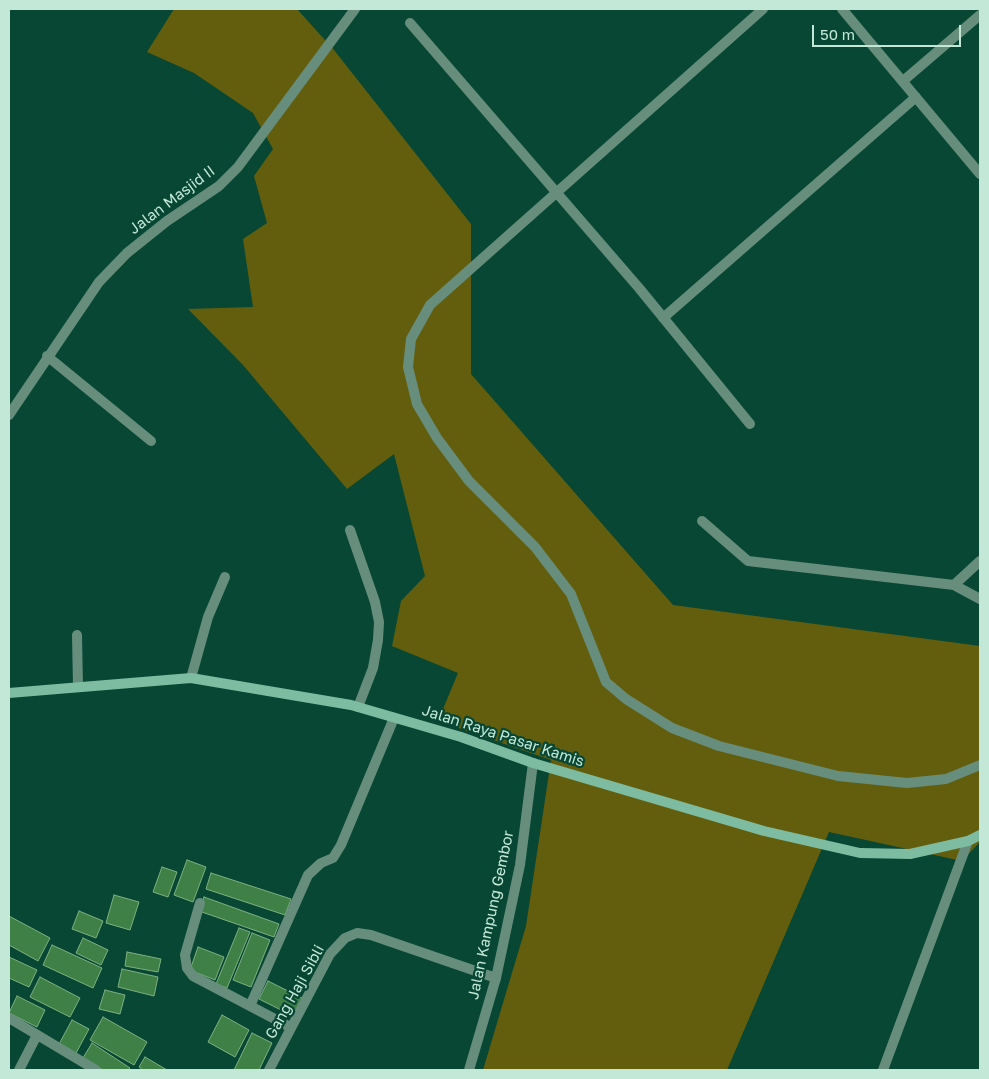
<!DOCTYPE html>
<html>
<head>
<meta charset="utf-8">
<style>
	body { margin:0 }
	#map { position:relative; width:989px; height:1079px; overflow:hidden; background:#074733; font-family:"Golos Text",sans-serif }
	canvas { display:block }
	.frame { position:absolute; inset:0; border:10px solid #c4e8d8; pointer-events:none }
	.scale { position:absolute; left:812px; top:25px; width:149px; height:22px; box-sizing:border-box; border:2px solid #c4e8d8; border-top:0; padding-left:6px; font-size:15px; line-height:18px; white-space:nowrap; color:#c4e8d8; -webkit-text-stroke:4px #074733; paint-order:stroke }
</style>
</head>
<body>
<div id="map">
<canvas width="989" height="1079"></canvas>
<div class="frame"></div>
<div class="scale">50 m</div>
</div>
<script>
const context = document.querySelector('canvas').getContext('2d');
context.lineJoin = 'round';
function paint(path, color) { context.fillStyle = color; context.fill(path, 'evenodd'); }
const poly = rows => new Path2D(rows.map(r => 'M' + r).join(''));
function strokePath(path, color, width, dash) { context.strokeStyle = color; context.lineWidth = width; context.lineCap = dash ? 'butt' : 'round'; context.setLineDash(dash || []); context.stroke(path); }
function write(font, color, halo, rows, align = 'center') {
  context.font = font + ' "Golos Text",sans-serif'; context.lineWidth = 4.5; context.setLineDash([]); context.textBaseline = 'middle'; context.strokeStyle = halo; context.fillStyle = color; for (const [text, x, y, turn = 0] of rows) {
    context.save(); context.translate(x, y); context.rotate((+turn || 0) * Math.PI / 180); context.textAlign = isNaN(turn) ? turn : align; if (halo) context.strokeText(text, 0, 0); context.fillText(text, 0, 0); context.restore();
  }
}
paint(poly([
	[174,9,297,9,334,50,471,224,471,374,673,605,980,646,980,842,962,861,829,832,727,1070,483,1070,526,926,551,760,438,721,458,673,392,646,401,601,425,576,394,454,347,489,243,365,188,309,253,307,243,239,267,223,254,176,273,149,253,113,194,73,147,52]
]), '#635e0e');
const building = poly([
	[187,860,206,867,193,902,174,895,187,860],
	[162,867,177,872,168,897,153,892,162,867],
	[211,873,291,899,285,915,206,889,211,873],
	[114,895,139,902,130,930,106,923,114,895],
	[204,897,279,924,274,937,199,911,204,897],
	[79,911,103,921,96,938,72,929,79,911],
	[9,916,50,938,38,961,9,945,9,916],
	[239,928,250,932,227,988,216,984,239,928],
	[252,933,270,940,251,987,233,980,252,933],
	[83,938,108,950,101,965,76,953,83,938],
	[52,945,102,968,93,988,43,965,52,945],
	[198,947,224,957,215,980,190,970,198,947],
	[127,952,161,959,158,972,125,966,127,952],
	[9,957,37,970,29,987,9,978,9,957],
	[122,969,158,977,154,996,118,987,122,969],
	[40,977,80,998,70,1017,30,997,40,977],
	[268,981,302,998,293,1016,259,999,268,981],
	[105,990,125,995,120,1014,99,1009,105,990],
	[17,996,45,1010,37,1027,9,1013,17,996],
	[222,1015,249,1030,235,1057,208,1042,222,1015],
	[103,1017,147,1042,134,1065,90,1040,103,1017],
	[72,1020,89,1029,75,1055,58,1046,72,1020],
	[252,1033,272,1043,259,1070,234,1070,252,1033],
	[92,1043,130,1068,128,1070,103,1070,83,1058,92,1043],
	[145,1057,167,1070,143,1070,139,1067,145,1057]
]);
paint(building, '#3e8045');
strokePath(building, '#7eb181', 1);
strokePath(poly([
	[763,9,430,305,411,339,408,367,417,404,437,438,469,481,535,547,571,594,606,682,626,699,672,728,719,746,838,776,907,783,946,779,980,765],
	[842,9,980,174],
	[410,23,639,288,750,424],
	[903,81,980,15],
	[663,318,916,97],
	[702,521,748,561,954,585,980,599],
	[954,585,980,561],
	[77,635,78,687],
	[883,1070,968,841]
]), '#678e7d', 10);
strokePath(poly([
	[47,356,151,441],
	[9,415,99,282,127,253,167,221,219,186,238,167,355,9],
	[350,530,375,602,379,622,378,640,373,668,358,707],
	[191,678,208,617,225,577],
	[200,903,185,955,187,968,193,976,290,1027],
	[250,1006,308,875,321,863,333,858,341,845,394,718],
	[9,1018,96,1070],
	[19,1070,37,1035],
	[269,1070,330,954,345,938,357,933,371,935,496,978]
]), '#678e7d', 10);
strokePath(poly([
	[469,1070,496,978,520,865,533,763]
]), '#678e7d', 10);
strokePath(poly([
	[9,693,191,678,351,705,461,737,533,763,764,831,860,853,910,854,968,841,980,835]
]), '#7dbca1', 10);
write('15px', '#c4e8d8', '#074733', [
	["Jalan Masjid II",172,200,-37],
	["Jalan Raya Pasar Kamis",503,736,18],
	["Jalan Kampung Gembor",491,915,-78],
	["Gang Haji Sibli",295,992,-61]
]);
</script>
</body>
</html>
